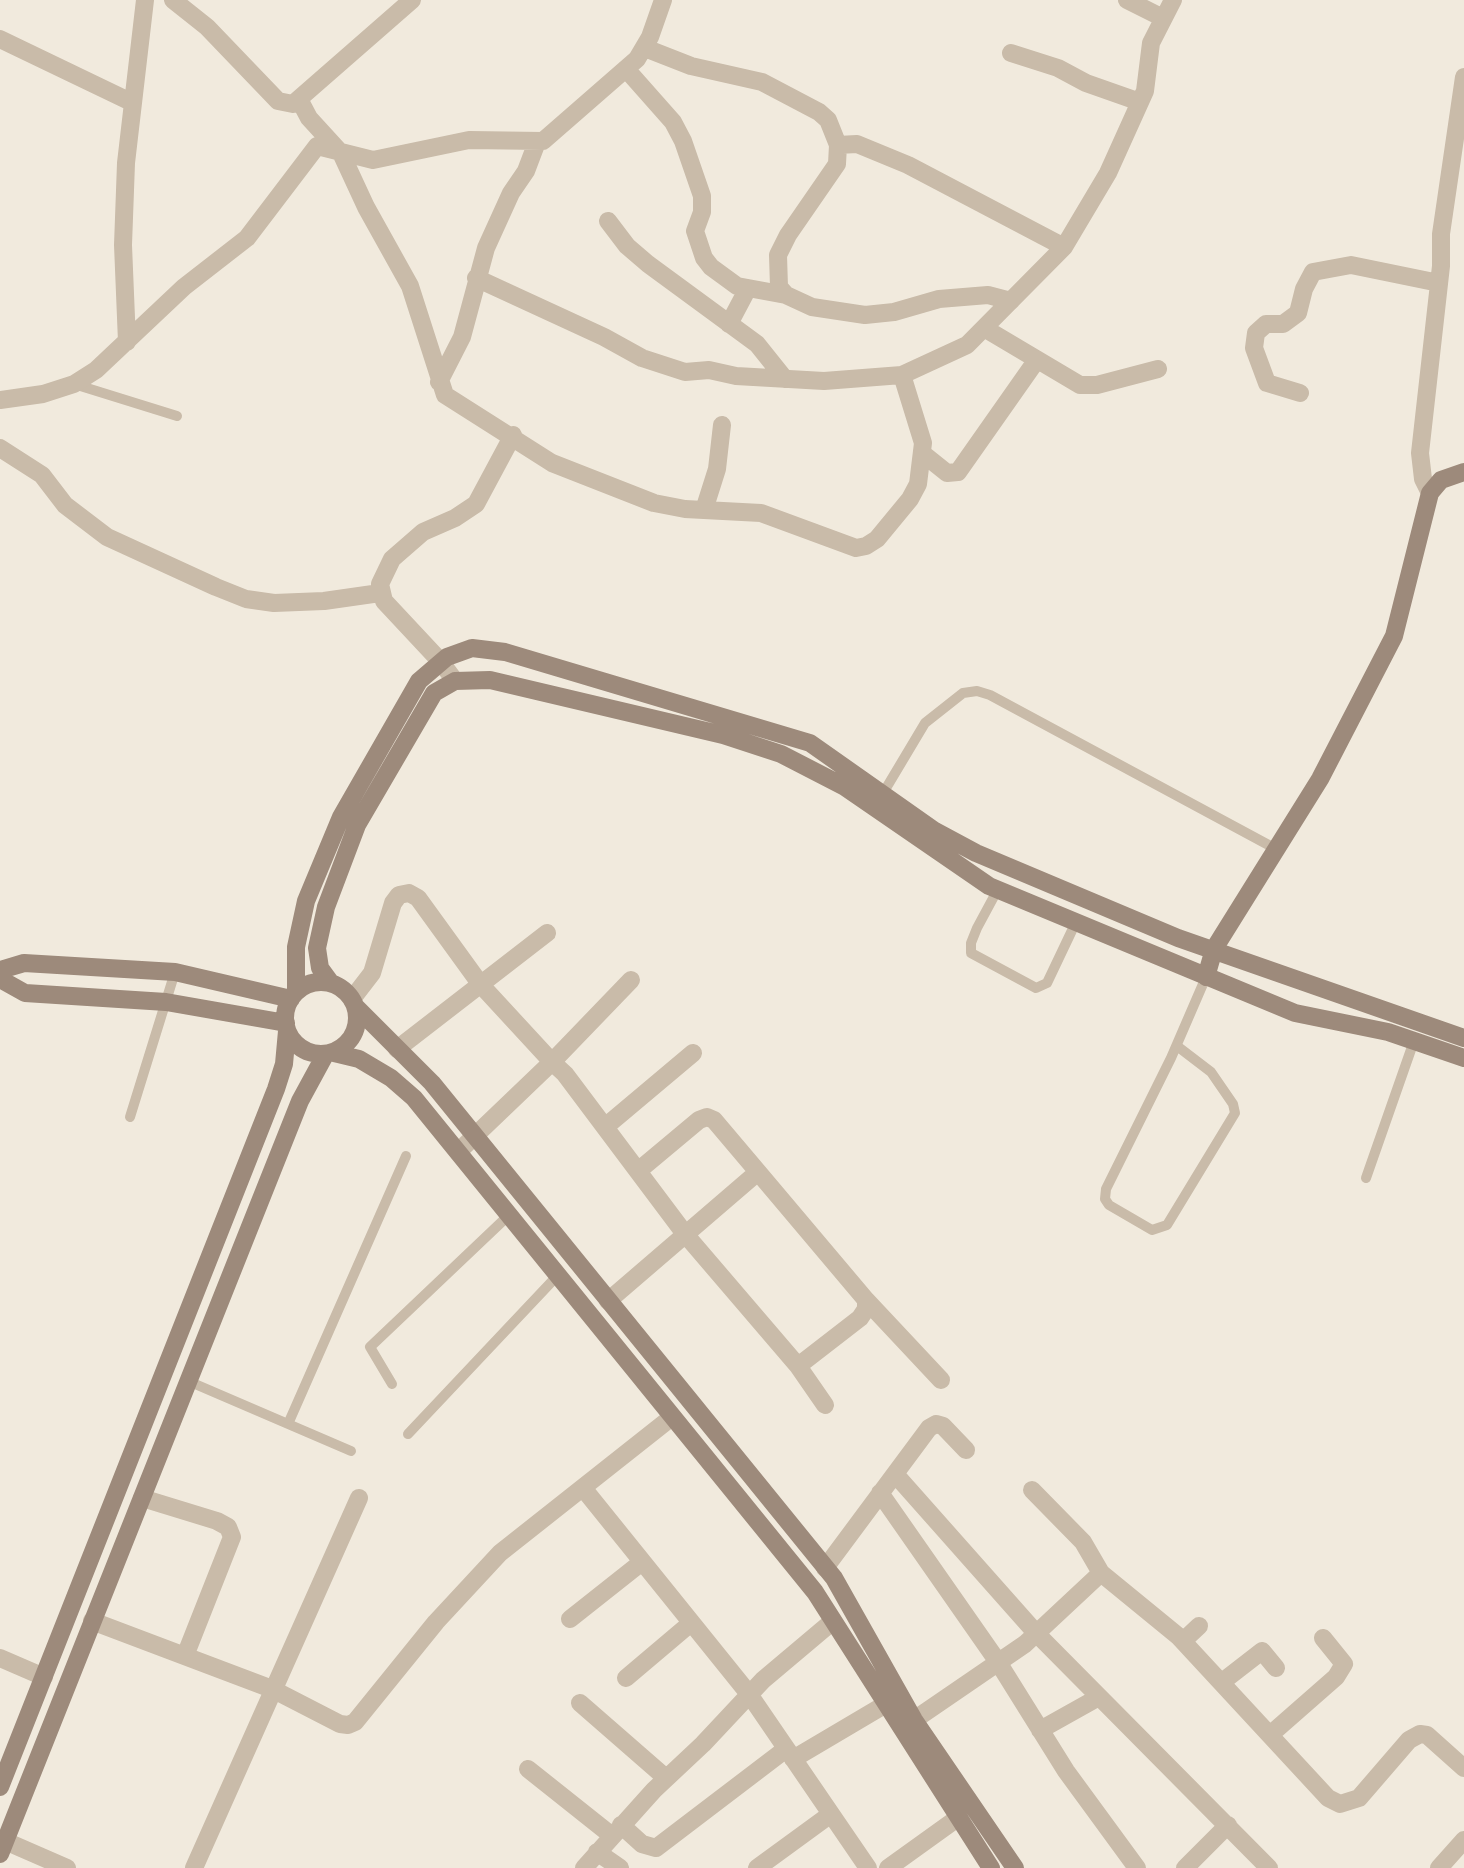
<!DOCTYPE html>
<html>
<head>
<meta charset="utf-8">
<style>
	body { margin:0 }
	canvas { display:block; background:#f1eadd }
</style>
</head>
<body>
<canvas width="1464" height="1868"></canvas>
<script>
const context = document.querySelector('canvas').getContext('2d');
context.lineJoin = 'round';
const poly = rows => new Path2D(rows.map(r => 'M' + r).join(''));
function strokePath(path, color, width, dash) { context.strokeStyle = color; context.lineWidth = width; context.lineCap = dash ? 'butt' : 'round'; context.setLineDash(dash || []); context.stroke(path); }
strokePath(poly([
	[74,384,177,416],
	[882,795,925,723,963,693,977,691,990,695,1276,849],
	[998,889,977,928,971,943,971,953,1036,988,1047,983,1076,922],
	[1177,1046,1211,1072,1233,1104,1235,1113,1167,1225,1152,1230,1109,1205,1105,1199,1106,1189,1171,1058,1206,977],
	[130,1117,175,972],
	[1366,1178,1414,1041],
	[188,1381,351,1451],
	[392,1384,370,1347,509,1215],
	[288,1424,406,1156],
	[408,1434,558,1275]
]), '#c9bba9', 10);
strokePath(poly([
	[173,0,207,27,278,101,293,104,412,0],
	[1127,0,1161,17],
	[0,39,131,102],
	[645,48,691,66,762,82,819,112,828,120,838,145,837,164,788,235,778,255,779,287,786,295,812,307,865,315,894,312,939,299,988,295,1011,301],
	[1011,53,1058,68,1086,83,1140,102],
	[627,70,673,122,683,141,702,196,702,212,695,231,704,258,711,267,737,286,786,295],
	[300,101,309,118,341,153,366,207,410,286,445,395,552,463,654,503,685,509,761,513,856,548,866,546,877,539,910,499,918,484,923,443,902,375],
	[838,145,857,144,908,165,1064,247],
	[608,221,627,246,648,264,757,344,785,379],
	[476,278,604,337,642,358,685,372,709,370,736,376,824,381,902,375,967,345,1064,247,1108,173,1145,91,1151,43,1173,0],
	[729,324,747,290],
	[984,328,1080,385,1097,385,1158,369],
	[127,342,123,245,126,163,145,0],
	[439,382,462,337,486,248,511,193,526,171,537,142],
	[1300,393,1267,383,1254,348,1256,333,1266,324,1283,324,1298,313,1304,289,1313,272,1351,265,1439,283],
	[0,400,43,394,74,384,96,370,184,287,247,238,317,146,373,160,469,140,543,141,637,59,650,37,663,0],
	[0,448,42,475,65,505,107,537,216,587,246,599,274,603,324,601,380,593],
	[922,453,947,473,958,472,1036,361],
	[1430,493,1423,479,1420,453,1441,266,1441,234,1464,77],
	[704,510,717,469,722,425],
	[455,681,441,662,384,601,380,584,392,559,423,532,455,518,476,504,513,435],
	[352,999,372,973,393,903,399,895,409,893,418,898,481,985,552,1062,631,980],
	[397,1049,547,933],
	[605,1127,693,1053],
	[458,1152,552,1062,565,1074,685,1234,798,1366,825,1405],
	[638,1171,699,1120,707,1117,714,1120,758,1172],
	[866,1300,941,1380],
	[608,1301,758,1172,866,1300,866,1309,860,1318,798,1366],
	[895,1474,1036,1633,1269,1868],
	[583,1488,749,1694,868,1868],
	[1032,1490,1083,1542,1101,1573],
	[880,1493,998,1662,1066,1771,1137,1868],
	[142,1498,217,1521,228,1527,232,1537,185,1656],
	[825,1568,929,1428,936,1424,943,1426,966,1450],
	[570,1619,642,1562],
	[92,1621,272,1689,340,1724,348,1725,355,1722,436,1622,500,1553,672,1417],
	[1183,1641,1199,1626],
	[0,1658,44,1677],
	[626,1678,691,1623],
	[1222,1682,1262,1651,1276,1668],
	[580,1703,666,1778],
	[900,1724,914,1720,1025,1644,1101,1573,1178,1636,1328,1798,1340,1804,1359,1798,1409,1740,1420,1734,1427,1735,1464,1768],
	[1040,1730,1099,1697],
	[1271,1734,1336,1677,1344,1664,1323,1638],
	[793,1759,886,1704],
	[528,1769,611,1835],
	[621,1825,642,1844,656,1848,786,1749],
	[5,1841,67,1868],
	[597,1852,620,1868],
	[194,1868,359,1498],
	[584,1868,654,1790,703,1744,763,1680,833,1621],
	[757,1868,831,1814],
	[888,1868,959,1817],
	[1185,1868,1228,1825],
	[1439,1868,1464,1840]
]), '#c9bba9', 18);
strokePath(poly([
	[0,970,24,963,175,972,291,999],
	[1206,977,1214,949,1320,779,1394,636,1430,493,1441,480,1464,472],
	[0,979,25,993,166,1002,286,1023],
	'285 1018a36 36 0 1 1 72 0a36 36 0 1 1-72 0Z',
	[331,983,320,968,317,948,326,907,357,825,434,693,455,681,490,680,723,735,781,754,845,787,989,886,1295,1013,1388,1032,1464,1058],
	[296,992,296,947,306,901,341,817,419,681,447,657,472,648,505,652,810,743,935,831,976,853,1178,938,1464,1038],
	[356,1007,432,1083,834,1578,914,1720,1015,1868],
	[334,1053,359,1059,391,1078,414,1098,815,1592,991,1868],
	[0,1787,276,1089,284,1064,287,1031],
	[0,1854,300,1101,325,1055]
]), '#9d8a7b', 18);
</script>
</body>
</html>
